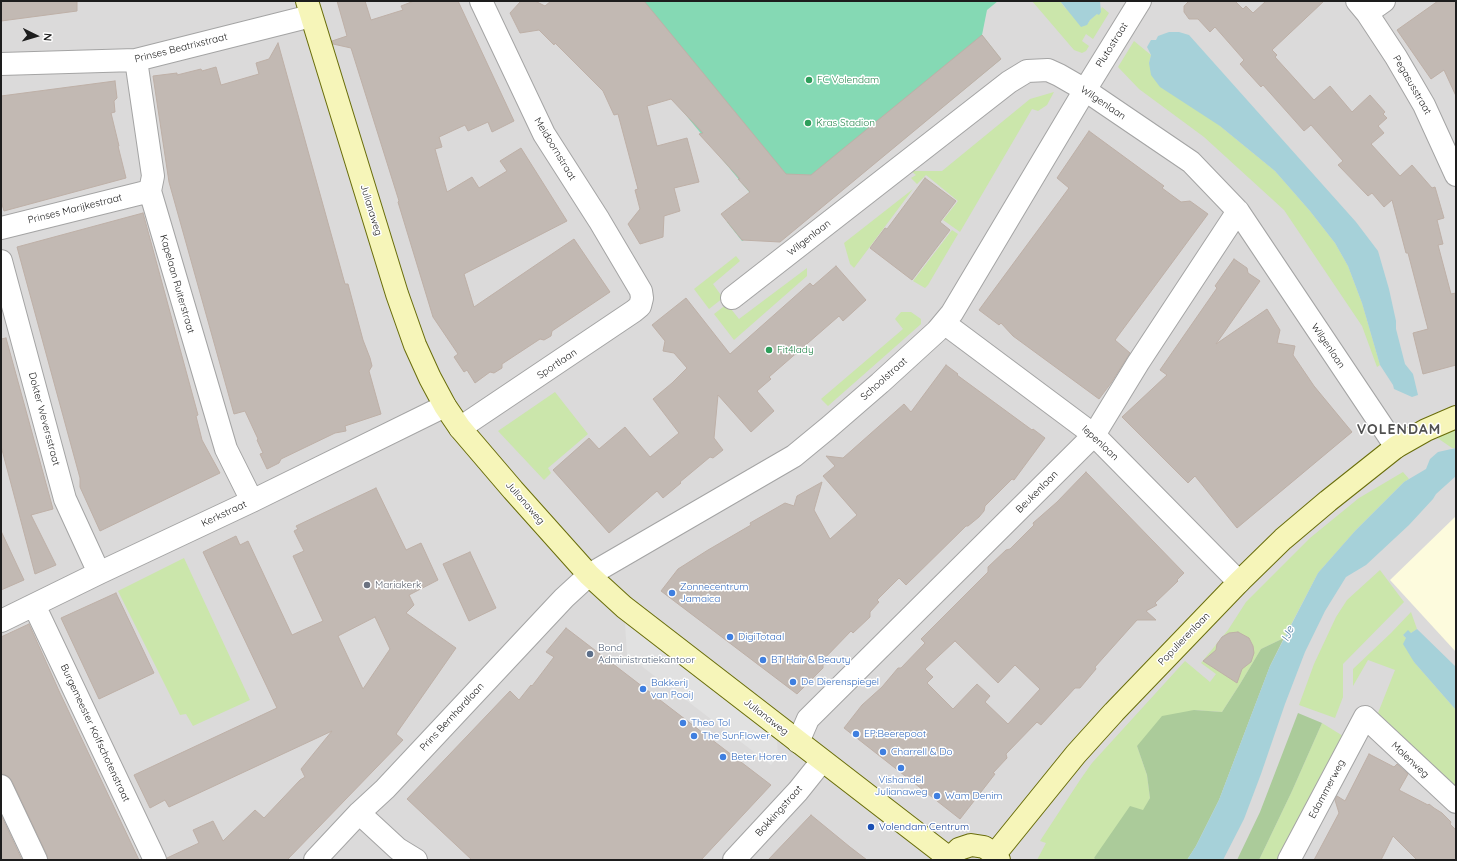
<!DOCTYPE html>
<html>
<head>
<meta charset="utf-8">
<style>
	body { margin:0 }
	#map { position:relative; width:1457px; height:861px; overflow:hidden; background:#eeeae3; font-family:Quicksand,sans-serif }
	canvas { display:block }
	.frame { position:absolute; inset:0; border:2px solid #1d1d1d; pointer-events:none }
	.north { position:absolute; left:16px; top:16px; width:40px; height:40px; -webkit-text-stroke:3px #fff; paint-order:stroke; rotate:95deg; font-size:11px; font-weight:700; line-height:16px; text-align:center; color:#1d1d1d }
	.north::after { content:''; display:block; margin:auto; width:14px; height:18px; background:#1d1d1d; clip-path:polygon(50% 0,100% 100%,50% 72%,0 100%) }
</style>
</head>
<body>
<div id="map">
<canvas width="1457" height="861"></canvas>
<div class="frame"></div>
<div class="north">N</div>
</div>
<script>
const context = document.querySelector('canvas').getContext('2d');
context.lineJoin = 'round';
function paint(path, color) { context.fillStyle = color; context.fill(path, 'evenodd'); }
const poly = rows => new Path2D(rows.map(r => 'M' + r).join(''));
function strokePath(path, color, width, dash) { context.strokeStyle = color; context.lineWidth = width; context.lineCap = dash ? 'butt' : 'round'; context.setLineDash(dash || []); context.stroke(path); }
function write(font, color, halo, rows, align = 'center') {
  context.font = font + ' Quicksand,sans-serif'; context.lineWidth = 3; context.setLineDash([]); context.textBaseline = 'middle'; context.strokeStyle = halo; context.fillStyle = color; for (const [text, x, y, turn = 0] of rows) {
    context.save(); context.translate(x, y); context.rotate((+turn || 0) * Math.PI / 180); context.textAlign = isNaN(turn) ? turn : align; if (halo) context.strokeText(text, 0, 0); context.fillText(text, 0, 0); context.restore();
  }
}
paint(poly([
	[1,1,1456,1,1456,860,1,860]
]), '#dbdada');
paint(poly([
	[1456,516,1456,652,1390,580]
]), '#fdfbdd');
paint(poly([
	[1032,1,1060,1,1065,8,1088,23,1090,20,1100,11,1102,7,1109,13,1093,39,1086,34,1082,41,1089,46,1086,51,1082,53,1074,50],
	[1134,41,1151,55,1149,63,1220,126,1275,171,1310,211,1335,243,1348,266,1362,303,1380,365,1377,367,1362,326,1284,210,1204,137,1139,89,1118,67],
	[1054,92,1047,105,1038,111,1032,109,960,232,943,220,958,201,926,175,917,184,911,178,916,175,911,171,942,171,1030,99],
	[913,189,854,268,850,264,844,243],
	[952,230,958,234,928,285,925,288,913,281],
	[736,256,740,261,713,284,723,298,709,309,694,289],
	[807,268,807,276,734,340,714,314,727,304,739,319],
	[901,312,911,312,921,319,921,324,828,406,821,399,903,329,895,319],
	[555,392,588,434,548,468,551,473,544,480,498,431],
	[1456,428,1456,448,1452,448,1436,437],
	[1403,472,1409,479,1404,482,1355,531,1318,573,1284,638,1261,649,1240,684,1222,712,1194,710,1137,746,1147,775,1150,798,1144,810,1094,858,1096,860,1037,860,1046,843,1040,841,1080,780,1092,763,1185,661,1210,682,1216,674,1201,663,1228,630,1246,602,1310,538,1359,498],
	[184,558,250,700,193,726,186,714,180,715,118,591],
	[1380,570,1404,602,1343,664,1343,697,1335,718,1299,705,1314,664,1336,617,1347,600],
	[1411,612,1417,629,1411,633,1403,635,1406,638,1414,662,1456,710,1456,787,1378,713,1395,670,1368,660,1353,686,1353,669,1391,633],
	[1322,723,1343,736,1277,860,1259,860,1292,791]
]), '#cbe6ab');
paint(poly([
	[1284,638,1270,666,1219,800,1196,846,1187,860,1096,860,1094,858,1130,806,1143,810,1150,798,1147,775,1137,746,1162,716,1194,710,1222,712,1240,684,1261,649],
	[1298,713,1322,723,1292,791,1259,860,1237,860,1260,812]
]), '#abcb9a');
paint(poly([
	[592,1,998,1,987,10,982,35,1001,59,831,199,742,241,727,222,754,198]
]), '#85d9b4');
paint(poly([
	[624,607,776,725,778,757,771,765,627,655]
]), '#e1e1e1');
paint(poly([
	[1060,1,1100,1,1101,12,1099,15,1097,14,1090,20,1087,25,1081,27],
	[1169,32,1179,32,1189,35,1356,222,1378,251,1389,289,1396,321,1396,329,1405,364,1413,374,1418,395,1412,397,1394,389,1393,385,1380,365,1362,303,1348,266,1335,243,1310,211,1275,171,1220,126,1160,87,1151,75,1149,63,1151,55,1147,47,1151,40,1156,40,1158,36],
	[1456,448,1456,476,1436,494,1433,499,1409,525,1366,565,1346,577,1325,611,1305,652,1285,704,1261,774,1244,819,1223,860,1187,860,1196,846,1219,800,1270,666,1318,573,1355,531,1404,482,1426,469,1430,459,1438,452],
	[1417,629,1456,667,1456,710,1414,662,1403,644,1406,638,1403,635,1408,630,1411,633]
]), '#a6d1d9');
const building = poly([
	[1,1,77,1,77,11,1,21,1,1],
	[337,1,365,1,371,20,403,10,401,6,414,1,458,1,514,121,492,132,488,122,468,131,465,125,439,137,442,147,435,149,447,192,472,177,479,188,507,171,500,161,521,148,567,221,464,274,474,307,574,239,610,292,552,331,551,336,544,340,540,339,502,364,502,368,494,373,490,372,475,383,467,370,464,372,454,357,458,354,433,317,398,202,399,201,351,48,333,44,332,41,347,36,337,1],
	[521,1,535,1,545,6,551,1,644,1,786,174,811,175,982,35,1001,59,780,242,742,240,721,214,750,192,738,179,740,179,699,134,703,133,671,99,647,106,657,146,687,138,699,182,674,188,680,211,664,216,663,237,640,244,628,224,640,209,635,190,638,189,618,114,614,115,603,91,555,43,554,45,539,30,520,33,510,13,521,1],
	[1189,1,1235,1,1243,9,1246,6,1253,13,1266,1,1324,1,1272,50,1277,55,1275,57,1314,100,1330,86,1352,112,1370,95,1385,112,1383,114,1387,118,1378,126,1384,133,1371,144,1400,176,1412,165,1432,188,1435,187,1444,218,1437,220,1443,244,1438,245,1451,294,1456,293,1456,365,1423,374,1413,333,1428,329,1408,253,1406,253,1392,200,1384,207,1372,193,1368,196,1338,165,1343,161,1311,125,1304,131,1263,85,1261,87,1240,64,1244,60,1215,27,1210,32,1198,19,1189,19,1184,12,1184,6,1189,1],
	[1438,1,1456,1,1456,96,1444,70,1431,79,1397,30,1438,1],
	[278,43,345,284,348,284,363,340,370,358,372,366,369,371,381,414,345,426,346,431,335,433,281,459,279,463,267,469,260,454,263,453,257,440,258,439,245,411,234,414,169,182,153,76,177,73,177,75,201,69,202,71,216,67,221,85,259,74,256,63,269,59,278,43],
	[115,81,117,98,114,101,115,112,111,113,119,146,118,146,126,178,4,211,1,201,1,96,115,81],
	[1089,131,1164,186,1162,188,1181,202,1190,201,1208,214,1115,340,1130,353,1111,383,1099,399,1013,336,1001,323,999,325,979,310,1069,188,1057,178,1089,131],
	[925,178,956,201,940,222,950,230,912,280,870,248,885,228,887,229,925,178],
	[143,213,198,415,196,416,202,440,220,473,100,531,80,487,80,478,17,247,143,213],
	[1234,259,1247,268,1248,273,1260,281,1216,344,1267,309,1280,330,1277,343,1295,346,1293,355,1314,386,1352,432,1237,528,1195,476,1188,483,1122,417,1167,375,1160,370,1217,288,1215,286,1234,259],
	[836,266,866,300,843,321,839,316,769,377,771,379,757,391,774,411,751,432,718,395,714,438,723,450,713,458,710,457,680,482,681,483,663,498,657,491,609,533,553,470,589,438,599,449,625,427,650,457,679,433,653,399,672,383,687,368,674,353,663,351,665,341,652,325,686,298,730,354,810,283,813,286,836,266],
	[6,338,53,509,31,515,56,565,35,574,1,446,1,339,6,338],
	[946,365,958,374,957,375,1032,430,1033,429,1045,438,1014,480,1012,479,985,506,984,511,979,517,968,526,966,526,906,585,899,578,877,600,879,602,870,612,870,617,853,633,851,631,823,660,823,668,797,694,661,591,678,569,708,550,751,525,750,523,785,503,794,506,797,496,822,482,814,510,830,539,857,515,823,476,835,466,826,456,843,458,904,404,911,412,946,365],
	[1086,472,1184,573,1177,580,1178,581,1155,603,1157,605,1146,611,1156,620,1137,620,1095,667,1096,669,1080,688,1075,688,1041,725,1037,722,1006,754,1007,758,993,773,995,774,960,819,844,728,862,705,882,687,898,668,901,668,925,643,921,639,988,572,988,567,1006,550,1010,549,1034,525,1033,523,1057,502,1086,472],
	[955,641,998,683,1015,665,1040,689,1008,724,985,702,990,696,977,684,953,709,927,683,933,677,925,669,955,641],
	[376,488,406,550,421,543,438,580,409,595,414,605,406,613,456,648,396,734,403,740,287,860,167,860,167,858,199,843,193,830,213,821,223,841,255,810,264,818,300,780,305,777,301,769,332,731,169,807,165,800,150,808,134,775,277,708,203,552,236,536,240,545,248,541,292,635,323,621,293,556,304,551,294,531,298,529,296,526,376,488],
	[375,617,390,649,363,689,338,636,375,617],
	[1,531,24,580,1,590,1,531],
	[470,552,496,608,469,621,443,564,470,552],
	[116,593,154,673,99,699,61,618,116,593],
	[29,624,59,691,139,860,48,860,47,855,12,781,8,776,1,774,1,637,29,624],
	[566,628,771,785,701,860,472,860,407,799,510,691,519,700,531,685,532,686,554,657,546,652,566,628],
	[1238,632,1249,638,1253,646,1254,653,1251,662,1242,669,1237,683,1203,661,1216,650,1217,644,1222,637,1229,633,1238,632],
	[1369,754,1394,767,1397,764,1408,774,1399,790,1428,805,1429,804,1434,808,1442,813,1451,822,1450,824,1456,830,1456,860,1417,860,1393,836,1381,860,1314,860,1339,813,1335,800,1337,796,1345,801,1369,754],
	[1,815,22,860,1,860,1,815],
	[811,815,850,847,867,860,768,860,811,815]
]);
paint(building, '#c2b9b3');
strokePath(building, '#beb0a7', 1);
const minor = poly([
	[1357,1,1367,13,1396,57,1424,105,1456,175],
	[1367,13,1384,1],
	[136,60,153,176,150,191,226,449,252,501],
	[1,64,136,60,311,16],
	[1,228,150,191],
	[1,261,65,499,99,573],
	[732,298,1009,82,1027,71,1048,70,1059,75,1085,90,1191,162,1238,211,1396,447],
	[944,323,1094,435,1239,582],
	[460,428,634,311,640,306,642,298,641,291,599,220,544,134,481,1],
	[34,605,155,860],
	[1,621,99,573,252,501,445,406],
	[798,742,808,719,1094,435,1138,363,1238,211],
	[1,786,36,860],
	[359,813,398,849,416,860],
	[315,860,359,813,385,789,564,598,589,575,794,456,828,428,880,383,937,331,952,313,1085,90,1140,1],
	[734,860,798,791,822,761],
	[1289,860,1365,717,1456,802]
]);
const secondary = poly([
	[307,1,397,294,415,345,430,378,445,406,460,428,513,490,589,575,624,607,949,858],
	[995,854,1076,754,1114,712,1239,582,1283,539,1328,501,1396,447,1426,430,1456,417],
	[948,860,959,849,971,845,984,847,995,854,999,860]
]);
strokePath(minor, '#a4a4a4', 24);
strokePath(secondary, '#696d0a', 24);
strokePath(minor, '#fff', 22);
strokePath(secondary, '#f6f5b9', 22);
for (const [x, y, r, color] of [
	[809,80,4,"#2e9e5b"],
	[808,123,4,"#2e9e5b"],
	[769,350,4,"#2e9e5b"],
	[367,585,4,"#6b7280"],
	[672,593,4,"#3f7fe0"],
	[730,637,4,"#3f7fe0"],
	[590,654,4,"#5c6f8a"],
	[763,660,4,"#3f7fe0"],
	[793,682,4,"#3f7fe0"],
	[643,689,4,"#3f7fe0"],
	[683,723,4,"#3f7fe0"],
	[856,734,4,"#3f7fe0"],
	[694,736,4,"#3f7fe0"],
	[883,752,4,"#3f7fe0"],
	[723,757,4,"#3f7fe0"],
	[901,768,4,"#3f7fe0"],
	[937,796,4,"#3f7fe0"],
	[871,827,4,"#1a4fb4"]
]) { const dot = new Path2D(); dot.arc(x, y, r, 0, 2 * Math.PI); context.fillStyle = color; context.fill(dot); strokePath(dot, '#fff', 1.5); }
write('10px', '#1d1d1d', '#fff', [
	["Plutostraat",1112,45,-58],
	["Prinses Beatrixstraat",181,48,-14],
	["Pegasusstraat",1412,85,60],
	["Wilgenlaan",1103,103,34],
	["Meidoornstraat",555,149,59],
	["Prinses Marijkestraat",75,209,-14],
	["Julianaweg",371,210,73],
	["Wilgenlaan",809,238,-38],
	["Kapelaan Ruiterstraat",177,284,74],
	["Wilgenlaan",1328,346,56],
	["Sportlaan",557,364,-34],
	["Schoolstraat",884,379,-42],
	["Dokter Weversstraat",44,419,75],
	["Iepenlaan",1100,443,43],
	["Beukenlaan",1037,492,-45],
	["Julianaweg",525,503,49],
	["Kerkstraat",224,514,-25],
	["Populierenlaan",1184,639,-46],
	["Prins Bernhardlaan",452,717,-47],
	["Julianaweg",766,717,38],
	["Burgemeester Kolfschotenstraat",95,733,65],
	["Molenweg",1410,760,43],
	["Edammerweg",1327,789,-62],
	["Bokkingstraat",779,811,-48]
]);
write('10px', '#27864d', '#fff', [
	["FC Volendam",817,80],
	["Kras Stadion",816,123],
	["Fit4lady",777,350]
], 'left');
write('10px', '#5b616d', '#fff', [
	["Mariakerk",375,585]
], 'left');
write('10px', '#366cbe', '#fff', [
	["Zonnecentrum",680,587],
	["Jamaica",680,599],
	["DigiTotaal",738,637],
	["BT Hair & Beauty",771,660],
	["De Dierenspiegel",801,682],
	["Bakkerij",651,683],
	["van Pooij",651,695],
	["Theo Tol",691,723],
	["EP:Beerepoot",864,734],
	["The SunFlower",702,736],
	["Charrell & Do",891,752],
	["Beter Horen",731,757],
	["Vishandel",901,780,"center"],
	["Julianaweg",901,792,"center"],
	["Wam Denim",945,796]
], 'left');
write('10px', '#4e5e75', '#fff', [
	["Bond",598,648],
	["Administratiekantoor",598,660]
], 'left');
write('10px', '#164399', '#fff', [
	["Volendam Centrum",879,827]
], 'left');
write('italic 11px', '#4c7aa0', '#fff', [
	["IJe",1288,634,-67]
]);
context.letterSpacing = '1px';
write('bold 14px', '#505050', '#fff', [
	["VOLENDAM",1399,430]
]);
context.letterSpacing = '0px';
</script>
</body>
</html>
